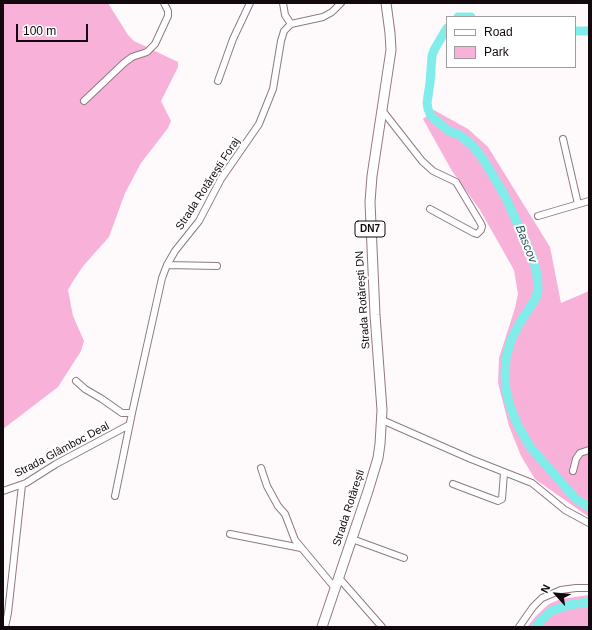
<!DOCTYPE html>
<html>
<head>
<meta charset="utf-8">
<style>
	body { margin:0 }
	#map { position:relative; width:592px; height:630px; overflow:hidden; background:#fef9fb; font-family:Arial,sans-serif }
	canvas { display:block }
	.frame { position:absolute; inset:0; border:4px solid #12090e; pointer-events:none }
	.legend { position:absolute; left:446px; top:16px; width:130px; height:52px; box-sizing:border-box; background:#fff; border:1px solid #a09d9f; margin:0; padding:5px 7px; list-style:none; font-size:12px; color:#12090e }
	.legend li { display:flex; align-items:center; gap:8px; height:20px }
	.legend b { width:20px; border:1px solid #a09d9f }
	.north { position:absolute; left:536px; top:574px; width:40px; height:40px; -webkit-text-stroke:3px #fff; paint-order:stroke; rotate:297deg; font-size:11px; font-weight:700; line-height:16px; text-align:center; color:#12090e }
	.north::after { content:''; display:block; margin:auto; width:14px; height:18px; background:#12090e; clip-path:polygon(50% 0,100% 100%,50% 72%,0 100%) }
	.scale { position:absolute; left:16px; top:24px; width:72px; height:18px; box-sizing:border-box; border:2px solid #12090e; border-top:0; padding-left:5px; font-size:12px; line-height:14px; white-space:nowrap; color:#12090e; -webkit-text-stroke:3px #fff; paint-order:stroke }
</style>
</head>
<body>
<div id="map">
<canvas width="592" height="630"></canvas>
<div class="frame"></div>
<ul class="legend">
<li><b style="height:5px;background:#fff"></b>Road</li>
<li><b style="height:11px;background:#f8b1d8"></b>Park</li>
</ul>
<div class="north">N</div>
<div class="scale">100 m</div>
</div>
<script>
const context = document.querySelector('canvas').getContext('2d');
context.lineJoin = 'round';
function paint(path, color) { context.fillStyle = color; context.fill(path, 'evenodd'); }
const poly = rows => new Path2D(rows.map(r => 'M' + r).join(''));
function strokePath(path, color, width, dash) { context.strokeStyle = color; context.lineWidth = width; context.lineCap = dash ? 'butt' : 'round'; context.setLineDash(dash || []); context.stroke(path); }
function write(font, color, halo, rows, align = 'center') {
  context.font = font + ' Arial,sans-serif'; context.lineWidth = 4; context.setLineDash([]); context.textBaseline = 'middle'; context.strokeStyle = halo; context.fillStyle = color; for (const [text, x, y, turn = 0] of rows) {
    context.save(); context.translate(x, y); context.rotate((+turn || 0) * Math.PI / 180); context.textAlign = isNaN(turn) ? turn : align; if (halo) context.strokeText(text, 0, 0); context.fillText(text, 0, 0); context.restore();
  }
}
paint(poly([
	[3,3,108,3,128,35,134,41,178,62,178,67,161,101,171,121,168,128,141,163,125,193,109,237,84,265,73,281,68,290,73,316,84,341,81,351,58,387,3,429],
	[434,110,468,129,488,147,550,247,561,303,589,291,589,517,535,479,521,456,509,426,498,383,499,358,515,308,518,294,514,270,480,210,452,171,423,119],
	[589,595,589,627,527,627,536,616,549,604,561,599]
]), '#f8b1d8');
strokePath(poly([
	[458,17,471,17],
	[447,28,434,50,432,56,430,83,427,103,428,109,431,116,439,123,449,131,460,135,474,147,485,162,505,196,532,256,537,274,538,289,536,298,519,324,511,340,506,358,505,376,506,390,510,406,517,424,531,448,576,499,589,507],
	[575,31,589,31],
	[536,627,540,621,551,611,569,605,589,602]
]), '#81edeb', 9);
const minor = poly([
	[283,3,285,15,291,24],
	[218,81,233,39,250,3],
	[84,101,124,63,132,57,147,52,155,44,168,16,168,11,164,3],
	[382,110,422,161,433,171,456,182,480,222,482,226,481,230,477,234,474,233,430,209],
	[563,139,578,204],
	[538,216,589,201],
	[167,265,217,266],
	[76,381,85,389,102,399,122,413,132,413],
	[382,420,471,459,532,483,565,510,589,523],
	[261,468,267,486,278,506,285,514,295,540,335,588],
	[573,471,576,459,580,453,589,450],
	[453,484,498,501,502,499,504,473],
	[3,491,26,483,56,464,129,425],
	[115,496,132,413,162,278,167,265,175,251,199,221,221,179,259,124,273,89,281,41,284,31,291,24,323,17,332,12,341,3],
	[230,534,301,548],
	[352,539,404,558],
	[339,578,382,627],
	[5,627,8,613,22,485],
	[519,627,533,607,542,598,561,590,576,588,589,588]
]);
const highway = poly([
	[322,627,368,491,378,458,380,444,382,410,375,315,370,202,372,176,391,50,390,33,386,3]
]);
strokePath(minor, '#917986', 8);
strokePath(highway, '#917986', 11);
strokePath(minor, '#fff', 6);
strokePath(highway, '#fff', 9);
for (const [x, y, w] of [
	[370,229,30]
]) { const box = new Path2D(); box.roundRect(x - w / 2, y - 8, w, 16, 3); context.fillStyle = '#fff'; context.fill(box); strokePath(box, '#12090e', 1); }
write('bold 10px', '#12090e', null, [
	["DN7",370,229]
]);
write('11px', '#12090e', '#fff', [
	["Strada Rotărești Foraj",208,184,-57],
	["Strada Rotărești DN",363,300,-94],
	["Strada Glâmboc Deal",62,450,-28],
	["Strada Rotărești",349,508,-72]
]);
write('italic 12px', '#245554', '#fff', [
	["Bascov",526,244,68]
]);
</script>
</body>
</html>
